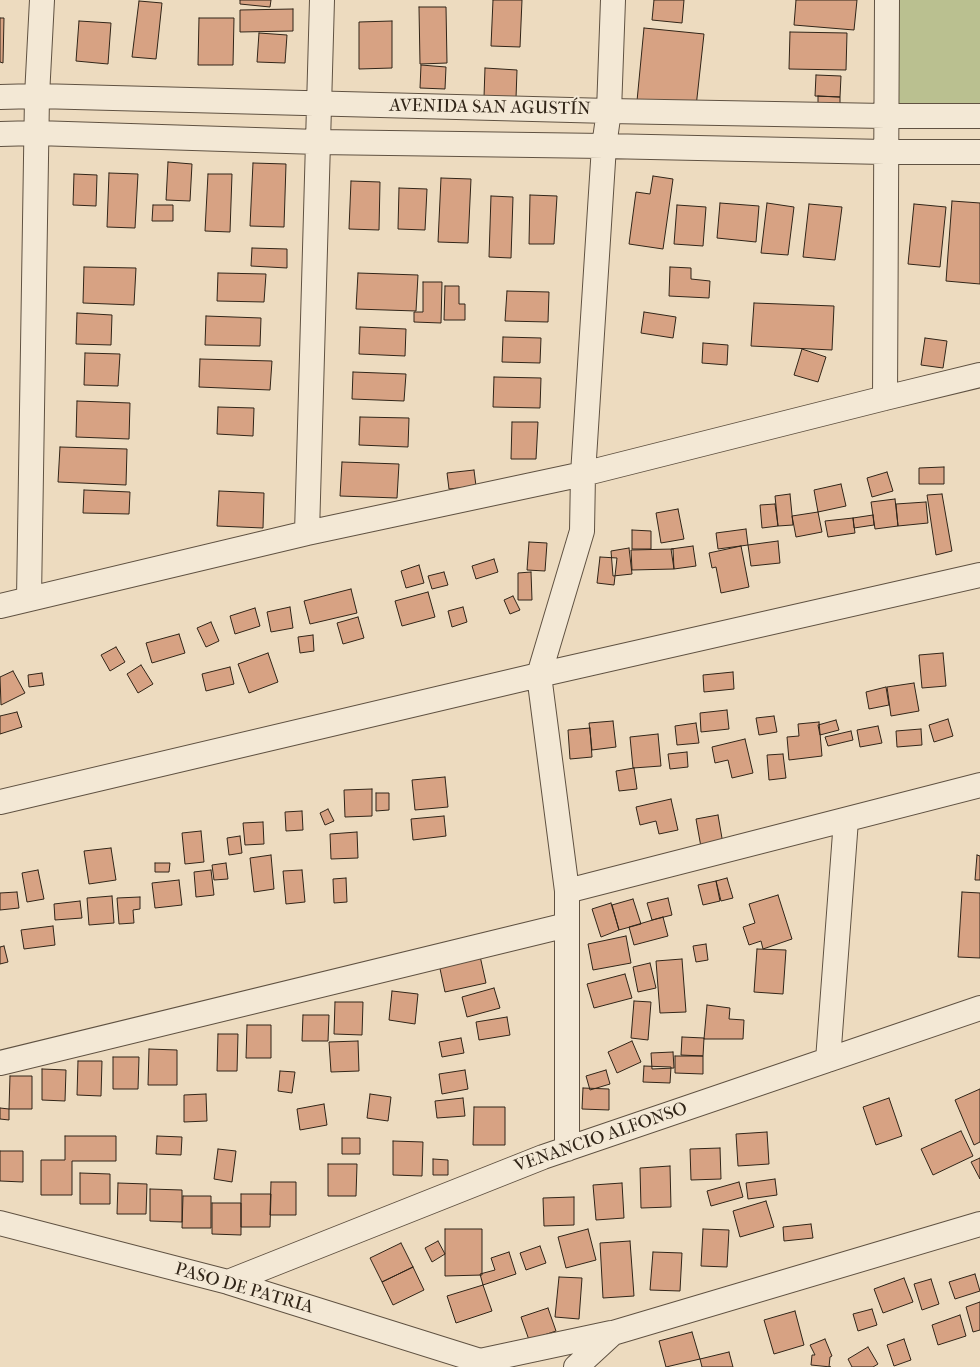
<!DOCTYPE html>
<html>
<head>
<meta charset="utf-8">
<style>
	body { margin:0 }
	canvas { display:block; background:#eddbbf }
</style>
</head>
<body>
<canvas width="980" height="1367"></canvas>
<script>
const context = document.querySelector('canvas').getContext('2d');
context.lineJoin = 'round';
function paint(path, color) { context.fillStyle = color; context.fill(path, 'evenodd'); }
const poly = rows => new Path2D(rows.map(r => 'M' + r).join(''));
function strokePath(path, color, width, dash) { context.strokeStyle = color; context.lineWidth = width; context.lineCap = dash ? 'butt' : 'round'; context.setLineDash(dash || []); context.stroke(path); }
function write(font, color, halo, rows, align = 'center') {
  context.font = font + ' "IM FELL French Canon",serif'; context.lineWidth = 4; context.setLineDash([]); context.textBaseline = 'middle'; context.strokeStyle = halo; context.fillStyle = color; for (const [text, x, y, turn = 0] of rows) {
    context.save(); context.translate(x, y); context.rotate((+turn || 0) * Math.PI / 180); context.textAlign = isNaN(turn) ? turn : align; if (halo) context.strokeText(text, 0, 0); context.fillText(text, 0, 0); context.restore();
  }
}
paint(poly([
	[897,0,980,0,980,111,897,115]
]), '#bac090');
const building = poly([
	[240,0,271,0,270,7,240,4,240,0],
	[493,0,522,0,520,47,491,46,493,0],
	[654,0,684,0,682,23,652,20,654,0],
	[796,0,857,0,854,30,794,25,796,0],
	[139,1,162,3,156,59,132,57,139,1],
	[419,7,446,7,447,63,420,64,419,7],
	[293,9,293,31,240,32,240,10,293,9],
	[0,18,4,18,3,63,0,62,0,18],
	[199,18,234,18,233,65,198,65,199,18],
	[79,21,111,23,108,64,76,61,79,21],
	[392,21,392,68,359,69,359,22,392,21],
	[644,28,704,34,696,107,637,101,644,28],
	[790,32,847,33,846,70,789,69,790,32],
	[259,33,287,35,285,63,257,62,259,33],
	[421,65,446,67,445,89,420,88,421,65],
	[485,68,517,70,516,98,484,97,485,68],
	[816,75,841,76,840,97,815,96,816,75],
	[818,96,840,97,840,113,818,113,818,96],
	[168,162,192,164,190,201,166,200,168,162],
	[253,163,286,164,284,227,250,226,253,163],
	[109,173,138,174,135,228,107,227,109,173],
	[74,174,97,175,96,206,73,205,74,174],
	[208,174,232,174,230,232,205,231,208,174],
	[653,176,673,179,663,249,629,244,636,192,650,194,653,176],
	[441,178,471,179,468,243,438,242,441,178],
	[351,181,380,182,379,230,349,229,351,181],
	[399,188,427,189,425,230,398,229,399,188],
	[530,195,557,196,554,244,529,244,530,195],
	[491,196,513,197,511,258,489,257,491,196],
	[952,201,980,203,980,284,946,281,952,201],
	[720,203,759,206,756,242,717,238,720,203],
	[767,203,794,207,788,255,761,253,767,203],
	[809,204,842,207,835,260,803,257,809,204],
	[914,204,946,207,940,267,908,264,914,204],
	[153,205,173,205,173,221,152,221,153,205],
	[677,205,706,207,703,246,674,244,677,205],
	[252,248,287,249,287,268,251,266,252,248],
	[84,267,136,268,134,305,83,303,84,267],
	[670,267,691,268,691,279,710,281,709,298,669,296,670,267],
	[218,273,266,274,264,302,217,301,218,273],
	[358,273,418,275,416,311,356,309,358,273],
	[423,282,442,282,441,323,414,322,414,312,423,312,423,282],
	[445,286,459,286,459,304,465,304,465,320,444,320,445,286],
	[507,291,549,292,548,322,505,321,507,291],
	[754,303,834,306,832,350,751,346,754,303],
	[644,312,676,317,673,338,641,333,644,312],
	[77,313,112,315,111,345,76,344,77,313],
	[206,316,261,318,260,346,205,345,206,316],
	[360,327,406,329,405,356,359,354,360,327],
	[503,337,541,338,540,363,502,362,503,337],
	[925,338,947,341,943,368,921,365,925,338],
	[703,343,728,345,727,365,702,363,703,343],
	[802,349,826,357,818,382,794,375,802,349],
	[85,353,120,354,118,386,84,385,85,353],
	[200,359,272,361,270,390,199,387,200,359],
	[353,372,406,374,404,401,352,399,353,372],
	[494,377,541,378,540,408,493,407,494,377],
	[77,401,130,403,129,439,76,437,77,401],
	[218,407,254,408,253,436,217,434,218,407],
	[360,417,409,418,408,447,359,445,360,417],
	[512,422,538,422,536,459,511,459,512,422],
	[60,447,127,449,126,485,58,482,60,447],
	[342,462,399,464,397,498,340,496,342,462],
	[944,467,944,484,919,484,919,468,944,467],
	[474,470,476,486,449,489,447,473,474,470],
	[887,472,893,491,872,497,867,478,887,472],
	[841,484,846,506,818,512,814,490,841,484],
	[84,490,130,492,129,514,83,513,84,490],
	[219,491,264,493,263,528,217,526,219,491],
	[790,494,793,525,778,526,775,496,790,494],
	[942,494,952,551,936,555,927,495,942,494],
	[895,499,898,526,875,529,871,502,895,499],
	[926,502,928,523,898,526,896,504,926,502],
	[775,504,778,526,762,528,760,505,775,504],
	[678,509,684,539,661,543,656,513,678,509],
	[818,512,822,532,796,537,792,516,818,512],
	[873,515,874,525,854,528,853,518,873,515],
	[853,518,855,533,828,537,825,521,853,518],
	[746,529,748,545,718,549,716,533,746,529],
	[632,530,651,531,651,549,632,549,632,530],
	[778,541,780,563,751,566,748,545,778,541],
	[529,542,547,543,545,571,527,570,529,542],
	[693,546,696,566,674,569,671,549,693,546],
	[741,546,749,587,721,593,716,567,712,568,709,553,741,546],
	[629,548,632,574,613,576,611,551,629,548],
	[673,549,674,569,632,570,631,550,673,549],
	[600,557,617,558,614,585,597,583,600,557],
	[494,559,498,572,476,579,472,566,494,559],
	[419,565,424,583,406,588,401,571,419,565],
	[444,572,448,585,432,589,428,576,444,572],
	[531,572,532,600,518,600,518,573,531,572],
	[351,589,357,613,310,624,304,601,351,589],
	[428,592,435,617,402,626,395,601,428,592],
	[513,596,520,610,510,614,504,600,513,596],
	[290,607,293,628,271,632,267,612,290,607],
	[463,607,467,622,452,627,448,611,463,607],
	[255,608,260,626,235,634,230,616,255,608],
	[358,617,364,638,343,644,337,623,358,617],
	[211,622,219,641,206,647,197,628,211,622],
	[179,634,185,653,152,663,146,643,179,634],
	[313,635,314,651,300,653,298,637,313,635],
	[116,647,125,662,110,671,101,655,116,647],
	[268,653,278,682,249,693,238,664,268,653],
	[943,653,946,686,922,688,919,655,943,653],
	[141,665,153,684,138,693,127,674,141,665],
	[230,667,234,684,206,691,202,674,230,667],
	[13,671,25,693,1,705,0,677,13,671],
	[733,672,734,689,704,692,703,675,733,672],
	[42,673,44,685,29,687,28,675,42,673],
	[914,683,919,711,891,716,887,687,914,683],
	[886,687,889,705,869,709,866,692,886,687],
	[727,710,729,729,701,732,700,713,727,710],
	[17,712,22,727,0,734,0,716,17,712],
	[774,716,777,732,759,735,756,718,774,716],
	[948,719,953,736,934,742,929,725,948,719],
	[836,720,839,730,820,735,818,725,836,720],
	[613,721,616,747,592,750,589,723,613,721],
	[819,722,822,756,789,760,787,737,799,736,798,724,819,722],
	[696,723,699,743,677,745,675,726,696,723],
	[878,726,882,743,860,747,857,730,878,726],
	[590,728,592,757,570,759,568,730,590,728],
	[921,729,922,745,897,747,896,731,921,729],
	[851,731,853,740,828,746,825,737,851,731],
	[658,734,661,766,633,768,630,737,658,734],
	[745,739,753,773,732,778,728,760,715,763,712,747,745,739],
	[687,752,688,767,670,769,668,754,687,752],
	[783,754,786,778,769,780,767,755,783,754],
	[634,768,637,789,619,791,616,771,634,768],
	[445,777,448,807,415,810,412,780,445,777],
	[372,789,372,816,345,817,344,790,372,789],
	[376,793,389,793,389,810,376,811,376,793],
	[671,799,678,830,659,834,656,821,640,825,636,807,671,799],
	[328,809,334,821,325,825,320,813,328,809],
	[302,811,303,830,286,831,285,812,302,811],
	[718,815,723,844,701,847,696,819,718,815],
	[444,816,446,836,413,840,411,819,444,816],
	[263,822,264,844,245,845,243,823,263,822],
	[201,831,204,862,185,864,182,833,201,831],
	[357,832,358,858,331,859,330,834,357,832],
	[240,836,242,853,229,855,227,838,240,836],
	[111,848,116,880,89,884,84,851,111,848],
	[271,855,274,889,254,892,250,858,271,855],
	[977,855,980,856,980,880,975,880,977,855],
	[155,863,170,863,169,872,155,872,155,863],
	[226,863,228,879,214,880,212,865,226,863],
	[38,870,44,899,27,902,22,873,38,870],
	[211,870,214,895,196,897,194,872,211,870],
	[302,870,305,902,286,904,283,871,302,870],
	[346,878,347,902,334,903,333,879,346,878],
	[727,878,733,898,721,901,716,881,727,878],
	[179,880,182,905,155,908,152,883,179,880],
	[716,881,720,901,703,905,698,885,716,881],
	[17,892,19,908,0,910,0,893,17,892],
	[962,892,980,893,980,958,958,957,962,892],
	[778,895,792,939,763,949,761,941,749,945,743,927,755,923,749,904,778,895],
	[112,896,114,923,89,925,87,898,112,896],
	[140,897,140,909,133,910,134,923,119,924,117,898,140,897],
	[668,898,672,915,652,920,647,903,668,898],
	[633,899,641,924,619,930,612,905,633,899],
	[80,901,82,918,55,920,54,904,80,901],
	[611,903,619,930,601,937,592,909,611,903],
	[663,917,668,936,634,945,629,927,663,917],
	[53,926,55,945,24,949,21,930,53,926],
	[626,936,631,963,593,970,588,944,626,936],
	[706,944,708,960,696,962,693,946,706,944],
	[4,946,8,962,0,964,0,947,4,946],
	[757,949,786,950,783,994,754,992,757,949],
	[480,956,486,983,445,992,439,964,480,956],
	[682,959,686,1012,660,1013,656,961,682,959],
	[650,963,656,988,638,992,633,967,650,963],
	[625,974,632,998,594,1008,587,984,625,974],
	[494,988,500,1008,467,1017,462,997,494,988],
	[392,991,418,994,415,1024,389,1020,392,991],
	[634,1001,651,1002,648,1040,631,1038,634,1001],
	[335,1002,363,1002,362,1035,334,1034,335,1002],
	[707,1005,730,1008,729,1019,744,1020,743,1039,704,1039,707,1005],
	[303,1015,329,1015,328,1041,302,1041,303,1015],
	[507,1017,510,1035,479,1040,476,1022,507,1017],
	[247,1025,271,1025,271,1058,246,1058,247,1025],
	[218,1034,238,1034,237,1071,217,1071,218,1034],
	[682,1037,704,1038,703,1056,681,1055,682,1037],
	[461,1038,464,1053,442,1057,439,1042,461,1038],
	[358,1041,359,1071,331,1072,329,1042,358,1041],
	[632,1041,641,1062,617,1073,608,1052,632,1041],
	[149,1049,177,1050,177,1085,148,1085,149,1049],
	[673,1052,674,1068,652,1069,651,1053,673,1052],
	[675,1056,703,1056,703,1074,675,1073,675,1056],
	[113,1057,139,1057,138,1089,113,1089,113,1057],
	[78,1061,102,1061,101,1096,77,1095,78,1061],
	[644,1066,671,1067,670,1083,643,1082,644,1066],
	[42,1069,66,1070,65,1101,42,1100,42,1069],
	[465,1070,468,1089,442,1094,439,1074,465,1070],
	[606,1070,610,1084,590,1090,586,1076,606,1070],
	[280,1071,295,1072,292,1093,278,1091,280,1071],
	[10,1076,32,1076,32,1109,9,1109,10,1076],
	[583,1088,609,1089,609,1110,582,1109,583,1088],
	[980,1089,980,1142,974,1145,955,1100,980,1089],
	[206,1094,207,1121,184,1122,184,1095,206,1094],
	[370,1094,391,1097,388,1121,367,1118,370,1094],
	[463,1098,465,1116,437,1118,435,1101,463,1098],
	[889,1098,902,1136,876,1145,863,1107,889,1098],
	[324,1104,327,1125,300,1130,297,1109,324,1104],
	[474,1107,505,1107,505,1145,473,1145,474,1107],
	[0,1108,9,1109,9,1120,0,1119,0,1108],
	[961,1131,973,1156,933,1175,921,1149,961,1131],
	[767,1132,769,1164,738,1166,736,1134,767,1132],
	[65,1136,116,1136,116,1161,72,1161,72,1195,41,1195,41,1160,65,1160,65,1136],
	[157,1136,182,1137,181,1155,156,1154,157,1136],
	[342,1138,360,1138,360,1154,342,1154,342,1138],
	[393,1141,423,1142,422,1176,393,1175,393,1141],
	[720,1148,721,1179,691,1180,690,1149,720,1148],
	[218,1149,236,1151,232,1182,214,1179,218,1149],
	[0,1151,23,1151,23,1182,0,1181,0,1151],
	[980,1158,980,1179,971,1162,980,1158],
	[433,1159,448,1160,448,1175,433,1175,433,1159],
	[328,1164,357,1164,356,1196,328,1196,328,1164],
	[670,1166,671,1207,641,1208,640,1168,670,1166],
	[80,1173,110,1174,110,1204,80,1204,80,1173],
	[775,1179,777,1195,748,1199,746,1183,775,1179],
	[271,1182,296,1182,296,1215,270,1215,271,1182],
	[739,1182,743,1197,711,1206,707,1191,739,1182],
	[118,1183,147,1184,146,1214,117,1214,118,1183],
	[622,1183,624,1218,596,1220,593,1185,622,1183],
	[150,1189,182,1190,182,1222,150,1221,150,1189],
	[241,1194,271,1194,270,1227,241,1227,241,1194],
	[183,1196,211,1196,211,1228,182,1228,183,1196],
	[574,1197,574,1225,544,1226,543,1198,574,1197],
	[766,1201,774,1227,740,1237,733,1211,766,1201],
	[212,1203,241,1203,241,1235,212,1234,212,1203],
	[811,1224,813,1238,784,1241,783,1227,811,1224],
	[445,1229,482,1229,482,1275,445,1276,445,1229],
	[588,1229,596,1260,566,1268,558,1237,588,1229],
	[703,1229,729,1230,727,1267,701,1266,703,1229],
	[438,1241,445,1254,432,1262,425,1248,438,1241],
	[630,1241,634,1296,603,1298,600,1243,630,1241],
	[401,1243,413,1267,382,1282,370,1258,401,1243],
	[540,1246,546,1263,526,1270,520,1253,540,1246],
	[509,1252,516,1274,483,1285,480,1274,495,1270,491,1258,509,1252],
	[653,1252,682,1253,680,1291,650,1290,653,1252],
	[413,1267,424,1290,393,1305,382,1282,413,1267],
	[975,1274,980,1291,955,1299,949,1282,975,1274],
	[559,1277,582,1278,579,1319,555,1317,559,1277],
	[904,1278,913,1302,883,1313,874,1289,904,1278],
	[931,1279,939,1304,922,1310,914,1284,931,1279],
	[483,1285,492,1311,456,1323,447,1296,483,1285],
	[980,1302,980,1330,973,1332,966,1307,980,1302],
	[548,1308,556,1331,529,1340,521,1317,548,1308],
	[872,1309,877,1325,858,1331,853,1314,872,1309],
	[795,1311,804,1345,774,1354,764,1320,795,1311],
	[960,1315,966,1336,938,1345,932,1325,960,1315],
	[692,1332,700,1359,666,1367,659,1341,692,1332],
	[825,1339,832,1356,830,1357,829,1367,831,1367,811,1365,812,1355,815,1355,810,1345,825,1339],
	[904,1339,911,1360,894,1366,887,1345,904,1339],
	[868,1347,878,1364,873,1367,852,1367,848,1359,868,1347],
	[729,1352,733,1367,702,1367,700,1359,729,1352]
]);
paint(building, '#d7a283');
strokePath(building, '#312518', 1);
const minor = poly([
	[0,97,37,96,609,111,885,116,980,116],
	[0,134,36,133,318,142,604,146,885,152,980,152],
	[885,398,887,0],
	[307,533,322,0],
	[29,598,37,96,42,0],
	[0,606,307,533,583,474,885,398,980,375],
	[0,802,539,675,980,575],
	[567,891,980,785],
	[828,1060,846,820],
	[0,1063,567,925],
	[567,1149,567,891,539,675,582,531,583,474,604,146,609,111,613,0],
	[0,1223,228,1282,480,1361,484,1367],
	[228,1282,543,1157,980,1008],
	[480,1361,611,1333],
	[576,1367,613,1333,980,1224]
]);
strokePath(minor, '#605242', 26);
strokePath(minor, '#f3e8d5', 24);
write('18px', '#312518', '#f3e8d5', [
	["AVENIDA SAN AGUSTÍN",490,108,1],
	["VENANCIO ALFONSO",601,1138,-19],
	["PASO DE PATRIA",244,1289,16]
]);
</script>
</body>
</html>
